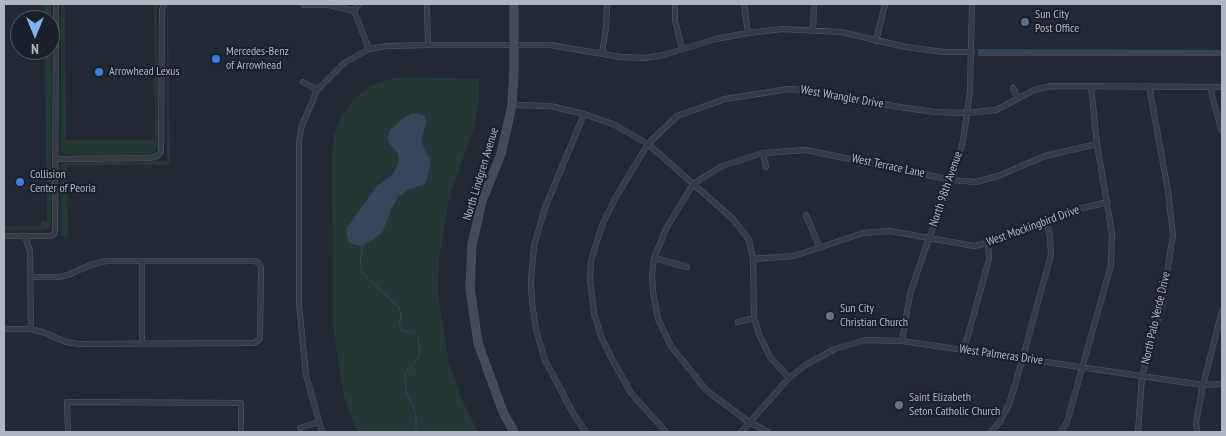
<!DOCTYPE html>
<html>
<head>
<meta charset="utf-8">
<style>
	body { margin:0 }
	#map { position:relative; width:1226px; height:436px; overflow:hidden; background:#202934; font-family:"PT Sans Narrow",sans-serif }
	canvas { display:block }
	.frame { position:absolute; inset:0; border:5px solid #adb6c2; pointer-events:none }
	.north { position:absolute; left:10px; top:10px; width:50px; height:50px; box-sizing:border-box; background:#192029; border:1px solid #545c66; border-radius:50%; rotate:180deg; font-size:14px; font-weight:700; line-height:20px; text-align:center; color:#adb6c2 }
	.north::after { content:''; display:block; margin:auto; width:18px; height:22px; background:#84b2f0; clip-path:polygon(50% 0,100% 100%,50% 72%,0 100%) }
</style>
</head>
<body>
<div id="map">
<canvas width="1226" height="436"></canvas>
<div class="frame"></div>
<div class="north">N</div>
</div>
<script>
const context = document.querySelector('canvas').getContext('2d');
context.lineJoin = 'round';
function paint(path, color) { context.fillStyle = color; context.fill(path, 'evenodd'); }
const poly = rows => new Path2D(rows.map(r => 'M' + r).join(''));
function strokePath(path, color, width, dash) { context.strokeStyle = color; context.lineWidth = width; context.lineCap = dash ? 'butt' : 'round'; context.setLineDash(dash || []); context.stroke(path); }
function write(font, color, halo, rows, align = 'center') {
  context.font = font + ' "PT Sans Narrow",sans-serif'; context.lineWidth = 4; context.setLineDash([]); context.textBaseline = 'middle'; context.strokeStyle = halo; context.fillStyle = color; for (const [text, x, y, turn = 0] of rows) {
    context.save(); context.translate(x, y); context.rotate((+turn || 0) * Math.PI / 180); context.textAlign = isNaN(turn) ? turn : align; if (halo) context.strokeText(text, 0, 0); context.fillText(text, 0, 0); context.restore();
  }
}
paint(poly([
	[44,4,51,4,51,225,48,229,45,230,4,231,4,226,41,226,42,221,47,221,45,50,50,50,50,20,45,20],
	[61,4,65,4,66,140,155,140,154,4,157,4,158,145,155,151,150,154,66,155,61,151],
	[167,4,168,4,170,165,70,165,67,168,68,236,60,236,62,231,61,166,62,164,65,163,167,161],
	[405,77,479,79,479,101,473,131,451,191,448,206,439,261,438,295,449,363,461,398,478,432,357,432,344,396,338,361,333,323,332,154,334,135,337,125,344,113,352,101,363,91,376,84,391,79]
]), '#253737');
paint(poly([
	[978,49,1222,50,1222,56,978,56],
	[413,113,424,115,427,121,421,141,431,162,427,179,424,184,408,190,398,197,392,208,385,226,381,233,374,239,361,246,352,244,348,241,346,229,377,186,393,174,399,161,398,154,389,143,388,136,390,130,405,117]
]), '#36475c');
strokePath(poly([
	[363,245,360,261,362,273,399,307,401,314,399,324,402,330,407,332,413,332,418,337,420,353,417,360,405,373,405,379,407,394,416,414,416,432]
]), '#36475c', 1);
const street = poly([
	[675,4,675,20,682,49],
	[744,4,748,33],
	[304,5,329,5,354,11,369,49],
	[427,5,428,45],
	[354,11,359,4],
	[813,30,814,4],
	[876,41,885,4],
	[602,54,606,27,607,5],
	[303,82,317,90],
	[1211,87,1212,96,1222,131],
	[1013,88,1018,98],
	[512,105,550,106,584,114,613,124,648,144,733,219,749,240,753,259,754,318,759,334,770,357,789,378],
	[584,114,545,208,534,246,531,281,532,303,536,329,544,358,574,415,586,432],
	[763,153,766,167],
	[56,159,150,158,157,156,161,152,162,10,164,4],
	[806,215,820,248],
	[4,236,50,236,54,234,55,230,56,4],
	[25,236,30,251,31,329],
	[654,258,687,267],
	[753,259,794,256,863,233,890,231,974,246,988,243,1047,222,1070,211,1108,202],
	[142,261,142,343],
	[738,322,754,318],
	[4,329,31,329,45,333,66,342,79,344,254,343,260,339,261,268,259,263,255,261,106,261,90,265,68,275,59,277,31,277],
	[902,341,910,294,929,238,952,180,963,141,970,91,972,4],
	[964,350,989,259,988,243],
	[300,428,318,422],
	[68,432,67,402,241,403,241,432],
	[322,432,306,375,299,304,299,142,301,128,317,90,344,63,369,49,387,46,428,45,550,45,621,57,645,58,664,55,715,39,748,33,782,29,841,32,906,47,943,52,972,52],
	[666,432,631,393,611,357,601,336,594,313,590,279,591,261,598,238,603,223,617,195,648,144,677,116,725,99,789,89,817,91,899,107,935,112,967,113,996,110,1034,90,1052,86,1222,87],
	[741,432,789,378,807,364,835,349,865,340,902,341,1203,385,1222,384],
	[768,432,749,422,707,391,671,346,658,319,653,292,652,275,654,258,667,227,693,184,722,166,763,153,806,150,952,180,976,182,998,176,1045,156,1097,144],
	[991,432,999,423,1009,404,1016,382,1051,255,1050,237,1047,222],
	[1061,432,1067,422,1111,265,1112,234,1097,144,1091,86],
	[1138,432,1142,376,1162,305,1173,235,1168,191,1149,86],
	[1197,432,1196,422,1203,385,1222,311]
]);
const secondary = poly([
	[514,4,514,71,512,105,501,154,482,201,472,245,470,288,478,343,503,412,514,432]
]);
strokePath(street, '#515963', 6);
strokePath(secondary, '#515963', 9);
strokePath(street, '#333b45', 5);
strokePath(secondary, '#424b57', 8);
for (const [x, y, r, color] of [
	[1025,22,5,"#5c6f8a"],
	[216,59,5,"#3f7fe0"],
	[99,72,5,"#3f7fe0"],
	[20,182,5,"#3f7fe0"],
	[830,316,5,"#6b7280"],
	[899,405,5,"#6b7280"]
]) { const dot = new Path2D(); dot.arc(x, y, r, 0, 2 * Math.PI); context.fillStyle = color; context.fill(dot); strokePath(dot, '#192029', 2); }
write('12px', '#adb6c2', '#192029', [
	["Sun City",1035,15],
	["Post Office",1035,29],
	["Mercedes-Benz",226,52],
	["of Arrowhead",226,66],
	["Arrowhead Lexus",109,72],
	["Collision",30,175],
	["Center of Peoria",30,189],
	["Sun City",840,309],
	["Christian Church",840,323],
	["Saint Elizabeth",909,398],
	["Seton Catholic Church",909,412]
], 'left');
write('12px', '#adb6c2', '#192029', [
	["West Wrangler Drive",842,97,10],
	["West Terrace Lane",888,166,12],
	["North Lindgren Avenue",481,174,-73],
	["North 98th Avenue",946,189,-71],
	["West Mockingbird Drive",1033,226,-20],
	["North Palo Verde Drive",1156,318,-77],
	["West Palmeras Drive",1001,355,8]
]);
</script>
</body>
</html>
